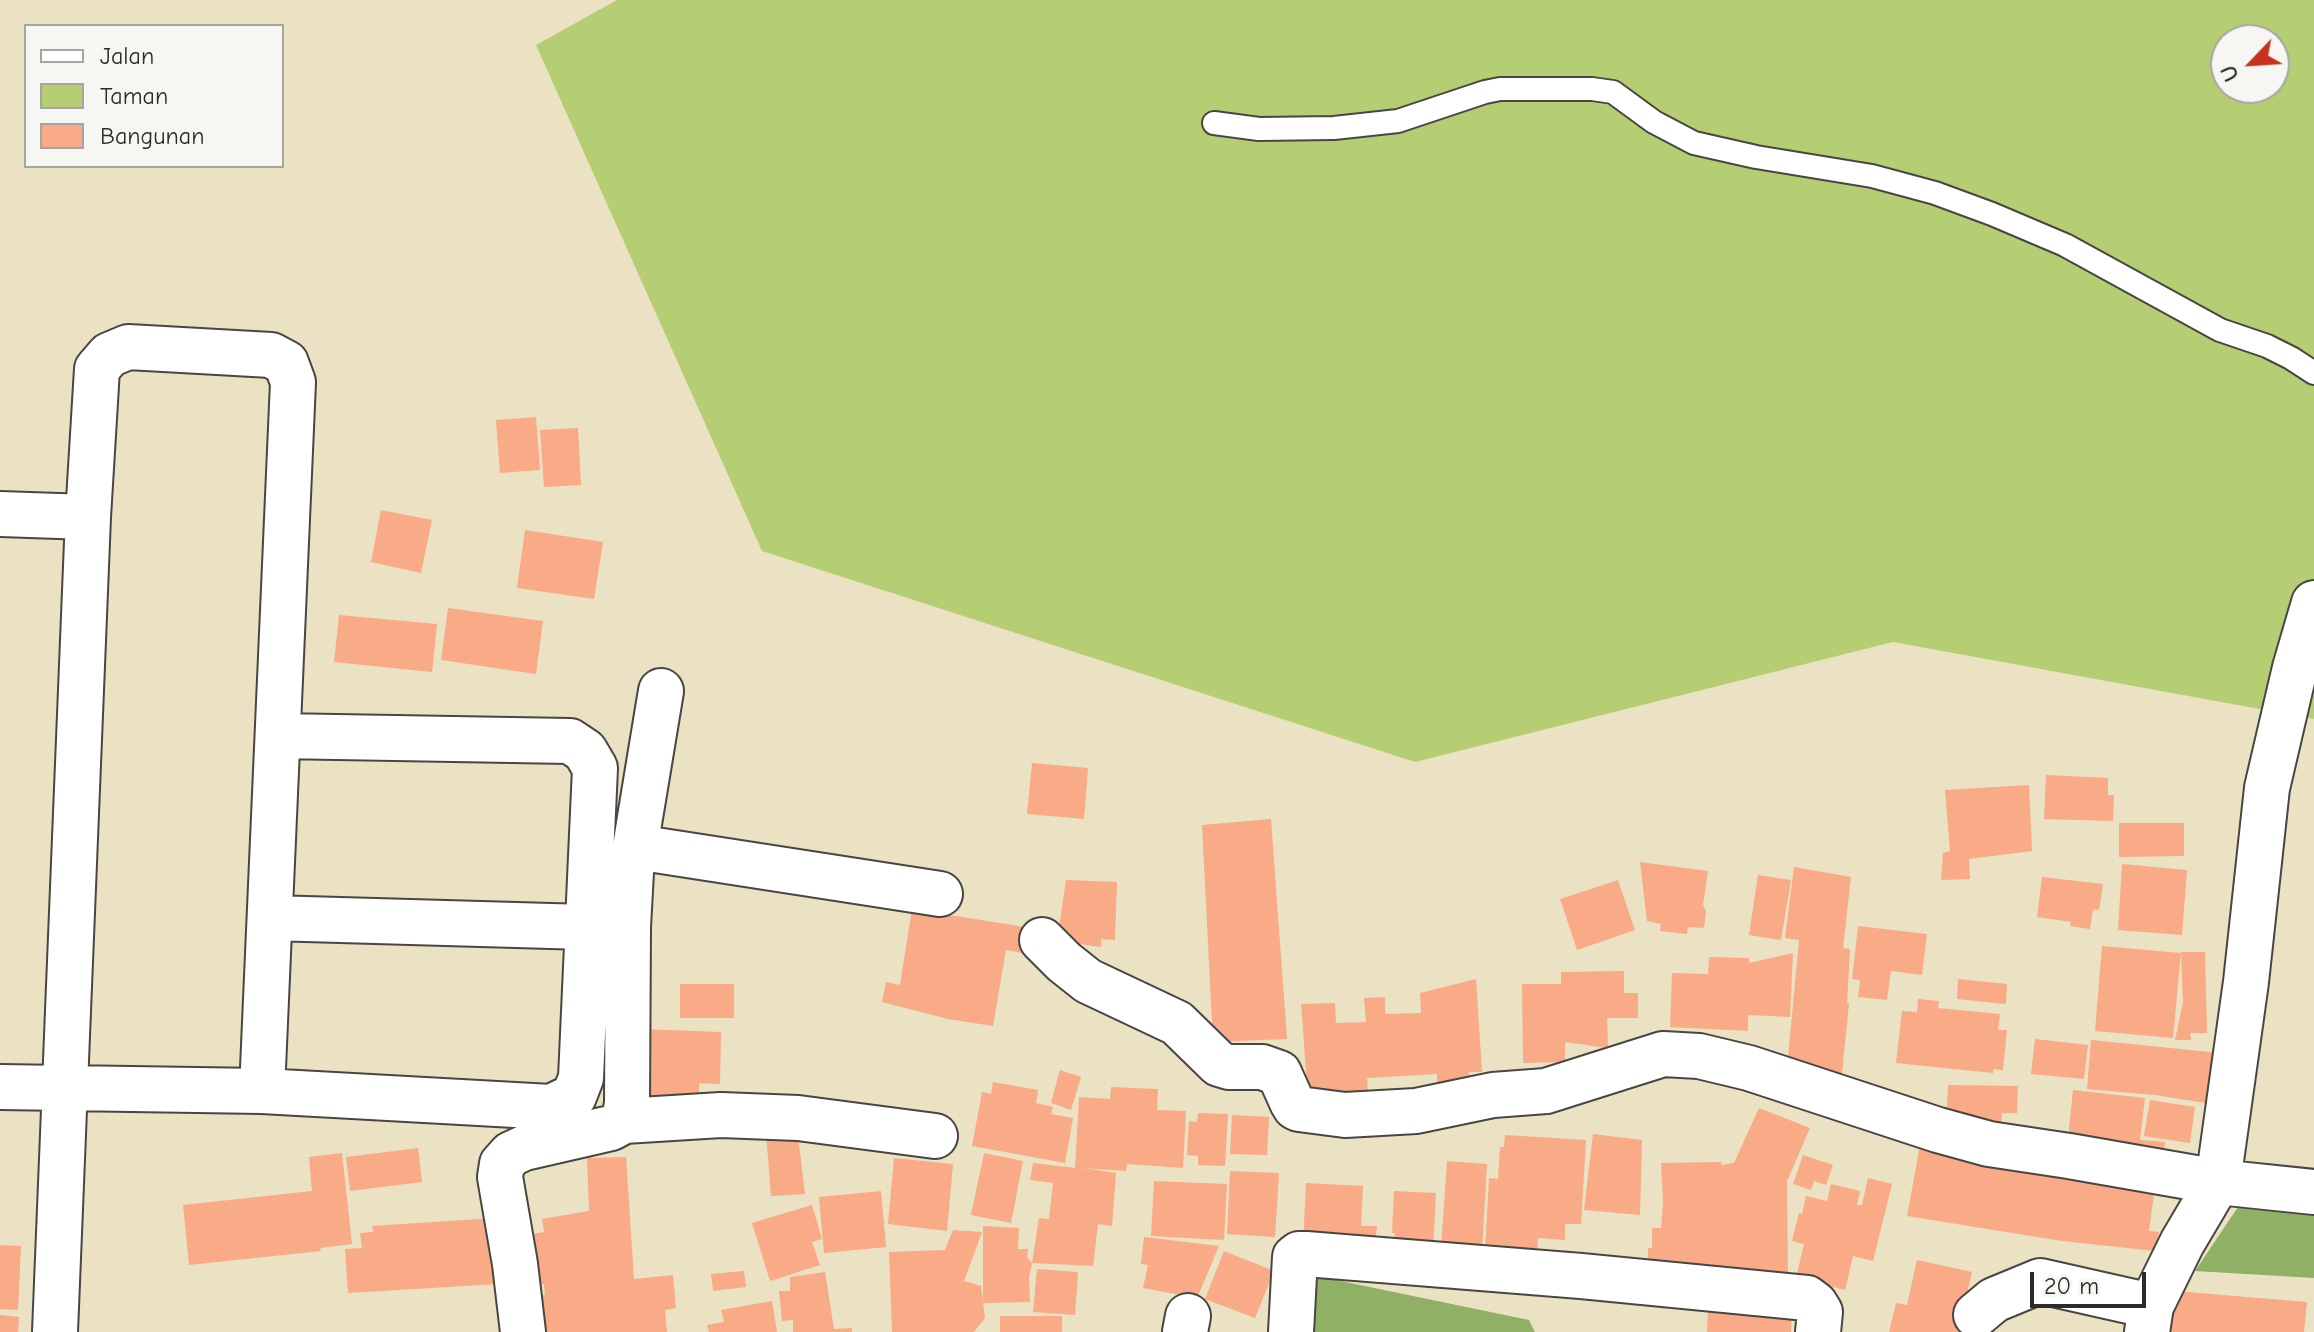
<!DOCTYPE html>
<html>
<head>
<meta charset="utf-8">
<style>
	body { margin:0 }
	#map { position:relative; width:2314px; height:1332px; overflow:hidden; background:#ebe2c3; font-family:"Comic Neue",sans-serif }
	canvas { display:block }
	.legend { position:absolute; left:24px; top:24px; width:260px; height:144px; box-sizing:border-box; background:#f6f6f2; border:2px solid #a5a5a2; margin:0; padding:10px 14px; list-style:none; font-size:24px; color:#2b2b2b }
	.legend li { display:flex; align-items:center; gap:16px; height:40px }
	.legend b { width:40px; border:2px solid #a5a5a2 }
	.north { position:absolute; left:2210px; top:24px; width:80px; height:80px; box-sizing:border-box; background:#f6f6f2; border:2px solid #a5a5a2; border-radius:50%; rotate:245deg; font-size:22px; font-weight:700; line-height:32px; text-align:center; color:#2b2b2b }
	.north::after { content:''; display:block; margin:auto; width:28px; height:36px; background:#c8321e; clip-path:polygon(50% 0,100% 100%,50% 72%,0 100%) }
	.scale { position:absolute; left:2030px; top:1272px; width:116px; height:36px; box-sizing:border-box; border:4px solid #2b2b2b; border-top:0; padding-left:10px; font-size:24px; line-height:28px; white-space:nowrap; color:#2b2b2b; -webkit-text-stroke:6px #f6f6f2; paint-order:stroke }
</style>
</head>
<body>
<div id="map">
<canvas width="2314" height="1332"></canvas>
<ul class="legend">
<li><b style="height:10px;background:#fff"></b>Jalan</li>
<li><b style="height:22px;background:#b6ce73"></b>Taman</li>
<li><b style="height:22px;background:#f9aa86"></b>Bangunan</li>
</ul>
<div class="north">U</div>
<div class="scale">20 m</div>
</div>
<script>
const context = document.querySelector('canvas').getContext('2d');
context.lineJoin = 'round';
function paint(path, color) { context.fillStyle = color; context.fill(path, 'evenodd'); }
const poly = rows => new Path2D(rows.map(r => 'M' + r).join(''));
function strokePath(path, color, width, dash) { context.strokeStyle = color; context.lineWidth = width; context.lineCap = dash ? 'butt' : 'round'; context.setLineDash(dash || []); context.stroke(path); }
paint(poly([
	[617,0,2314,0,2314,719,1893,642,1415,762,762,551,536,45],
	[2226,40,2274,40,2274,88,2226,88]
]), '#b6ce73');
paint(poly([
	[2240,1204,2314,1213,2314,1278,2195,1271],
	[1302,1273,1529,1320,1535,1332,1301,1332]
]), '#90b165');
paint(poly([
	[536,417,540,470,500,473,496,420],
	[578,428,581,485,544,487,540,430],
	[381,510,432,520,421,573,371,562],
	[525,530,603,542,594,599,517,588],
	[448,608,543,621,536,674,441,660],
	[339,615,437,624,432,672,334,662],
	[1032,763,1088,768,1084,819,1027,814],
	[2046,775,2108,778,2108,795,2114,795,2113,821,2044,819],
	[2029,785,2032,851,1969,859,1970,879,1941,880,1943,853,1950,851,1945,790],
	[1271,819,1287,1039,1213,1042,1202,825],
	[2119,823,2184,823,2184,856,2119,857],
	[1640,862,1708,871,1703,905,1706,911,1704,928,1688,927,1687,934,1660,931,1661,924,1647,921],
	[2122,864,2187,870,2182,935,2118,930],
	[1794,867,1851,877,1843,948,1850,949,1847,1004,1849,1003,1841,1083,1787,1068,1799,940,1785,938],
	[1758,875,1791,880,1781,940,1749,935],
	[2042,877,2103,884,2099,910,2093,909,2090,929,2070,926,2071,922,2037,917],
	[1066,880,1117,882,1115,940,1101,939,1101,947,1057,941],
	[1618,880,1635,930,1577,950,1560,899],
	[912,909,1031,928,1027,954,1006,950,993,1026,948,1019,882,1002,886,982,900,985],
	[1858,926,1927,934,1922,975,1891,971,1887,1000,1858,997,1860,980,1852,979],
	[2102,946,2181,953,2173,1038,2095,1031],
	[2181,952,2205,952,2207,1033,2190,1033,2191,1040,2175,1040,2183,1003],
	[1793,953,1790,1017,1748,1015,1748,1031,1670,1027,1672,973,1708,974,1709,957,1749,958,1749,963],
	[1624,971,1624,993,1638,993,1638,1018,1607,1018,1608,1048,1565,1042,1565,1062,1523,1063,1522,984,1561,984,1561,972],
	[1476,979,1482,1072,1469,1072,1469,1082,1437,1083,1437,1074,1367,1078,1368,1094,1308,1097,1301,1004,1335,1003,1336,1023,1366,1022,1364,998,1385,997,1385,1014,1421,1013,1420,993],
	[1958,979,2007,984,2006,1004,1957,999],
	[680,984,734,984,734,1018,680,1018],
	[1918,999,1939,1001,1938,1008,2000,1014,1998,1030,2007,1030,2003,1070,1993,1069,1993,1073,1896,1063,1902,1011,1917,1012],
	[641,1029,721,1032,720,1084,699,1083,699,1099,638,1101],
	[2035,1039,2088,1045,2084,1079,2031,1074],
	[2091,1040,2220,1053,2212,1104,2155,1095,2087,1089],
	[1060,1070,1081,1077,1071,1110,1051,1103],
	[993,1082,1038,1090,1036,1103,1053,1107,1051,1114,1073,1118,1065,1163,972,1146,982,1092,991,1094],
	[1948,1085,2018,1086,2017,1113,2002,1113,2001,1128,1946,1126],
	[1111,1087,1158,1089,1157,1110,1186,1111,1183,1168,1127,1164,1126,1171,1082,1168,1116,1173,1112,1226,1098,1224,1093,1266,1032,1263,1029,1278,1030,1302,983,1303,983,1226,1019,1228,1018,1249,1028,1249,1027,1257,1032,1263,1039,1218,1049,1219,1053,1183,1030,1180,1033,1163,1075,1168,1079,1097,1110,1099],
	[2073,1090,2145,1098,2140,1140,2165,1142,2163,1159,2067,1148],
	[2150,1100,2195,1107,2190,1143,2144,1136],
	[1759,1108,1810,1128,1787,1181,1788,1280,1648,1277,1648,1248,1652,1248,1652,1228,1661,1228,1663,1201,1661,1163,1721,1162,1721,1165,1734,1163],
	[1198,1113,1228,1114,1225,1166,1198,1165,1198,1156,1187,1155,1189,1121,1197,1122],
	[1232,1115,1269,1117,1267,1155,1230,1154],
	[765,1120,797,1127,805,1194,771,1196],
	[1593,1134,1642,1140,1640,1215,1584,1210],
	[1505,1135,1586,1140,1581,1224,1565,1224,1565,1240,1538,1238,1537,1254,1485,1251,1489,1178,1498,1179,1500,1147,1504,1147],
	[1920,1145,2175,1196,2154,1194,2149,1231,2159,1232,2155,1251,2062,1241,1907,1216],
	[418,1148,422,1182,350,1191,346,1157],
	[342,1153,352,1244,320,1248,321,1251,189,1265,183,1205,312,1191,309,1157],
	[984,1153,1023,1161,1011,1223,971,1215],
	[1803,1155,1833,1165,1826,1185,1814,1181,1811,1190,1793,1184],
	[626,1157,634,1279,673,1275,676,1308,665,1310,667,1332,531,1332,527,1297,545,1295,544,1284,529,1285,521,1236,544,1232,542,1219,589,1211,587,1158],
	[894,1158,953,1164,947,1231,888,1224],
	[1447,1161,1487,1164,1482,1251,1441,1248],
	[1230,1171,1279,1173,1275,1237,1227,1234],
	[1868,1178,1892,1184,1873,1261,1853,1256,1845,1290,1826,1285,1827,1282,1810,1278,1796,1278,1804,1244,1792,1241,1799,1213,1802,1214,1806,1196,1827,1201,1831,1184,1860,1191,1857,1205,1862,1205],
	[1154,1181,1227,1184,1224,1240,1151,1236],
	[1306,1183,1363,1186,1361,1226,1377,1226,1375,1248,1303,1244],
	[881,1191,886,1247,824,1253,819,1197],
	[1394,1191,1436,1193,1433,1249,1393,1247,1395,1233,1392,1233],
	[812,1205,822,1239,812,1242,820,1265,770,1281,752,1223],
	[494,1218,498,1284,348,1293,345,1249,362,1248,360,1233,373,1232,372,1226],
	[953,1230,982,1232,964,1281,981,1286,985,1318,974,1332,892,1332,889,1252,945,1250],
	[1144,1237,1219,1246,1197,1298,1143,1288,1148,1265,1141,1264],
	[0,1245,21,1246,18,1310,0,1309],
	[1224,1251,1274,1271,1255,1318,1205,1299],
	[1917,1260,1972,1272,1958,1332,1889,1332,1896,1303,1907,1305],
	[1037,1269,1078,1272,1075,1315,1033,1312],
	[744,1271,746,1287,713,1291,711,1274],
	[825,1272,834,1329,852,1328,852,1332,793,1332,793,1320,782,1321,779,1291,790,1291,790,1277],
	[2163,1290,2307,1302,2304,1332,2159,1332],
	[1709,1292,1792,1302,1791,1332,1707,1332],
	[772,1301,777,1332,709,1332,707,1325,724,1322,721,1310],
	[0,1315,19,1317,18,1332,0,1332],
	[1000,1316,1062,1316,1062,1332,1000,1332]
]), '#f9aa86');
const service = poly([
	[1214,123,1259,129,1334,128,1398,121,1485,92,1500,89,1592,89,1613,92,1654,122,1694,143,1756,157,1872,176,1935,193,1992,214,2065,245,2220,330,2267,346,2291,358,2314,373]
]);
const minor = poly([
	[0,514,88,517],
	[636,847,940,894],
	[270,918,586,927],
	[1042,940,1064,962,1088,981,1177,1023,1219,1064,1229,1067,1262,1067,1279,1073,1292,1102,1295,1107,1299,1109,1345,1115,1416,1111,1493,1095,1546,1091,1663,1054,1699,1056,1749,1068,1938,1130,1989,1144,2069,1156,2218,1182,2314,1192],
	[0,1087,262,1091,551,1107,574,1096,581,1078,595,768,585,751,570,741,278,736],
	[624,1121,627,1103,628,927,631,872,661,691],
	[1976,1315,1994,1300,2040,1281,2151,1306],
	[55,1332,88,517,97,369,109,355,128,347,271,355,286,363,293,382,262,1091],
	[523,1332,515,1264,500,1177,502,1164,511,1154,524,1148,611,1128,624,1121,721,1115,798,1118,935,1136],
	[1185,1332,1188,1316],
	[1291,1332,1295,1257,1299,1254,1306,1254,1581,1276,1807,1298,1815,1304,1820,1312,1818,1332],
	[2147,1332,2151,1306,2182,1243,2218,1182,2246,982,2267,788,2295,668,2314,603]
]);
strokePath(service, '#484642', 26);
strokePath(minor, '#484642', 48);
strokePath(service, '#fff', 22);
strokePath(minor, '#fff', 44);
</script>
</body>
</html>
